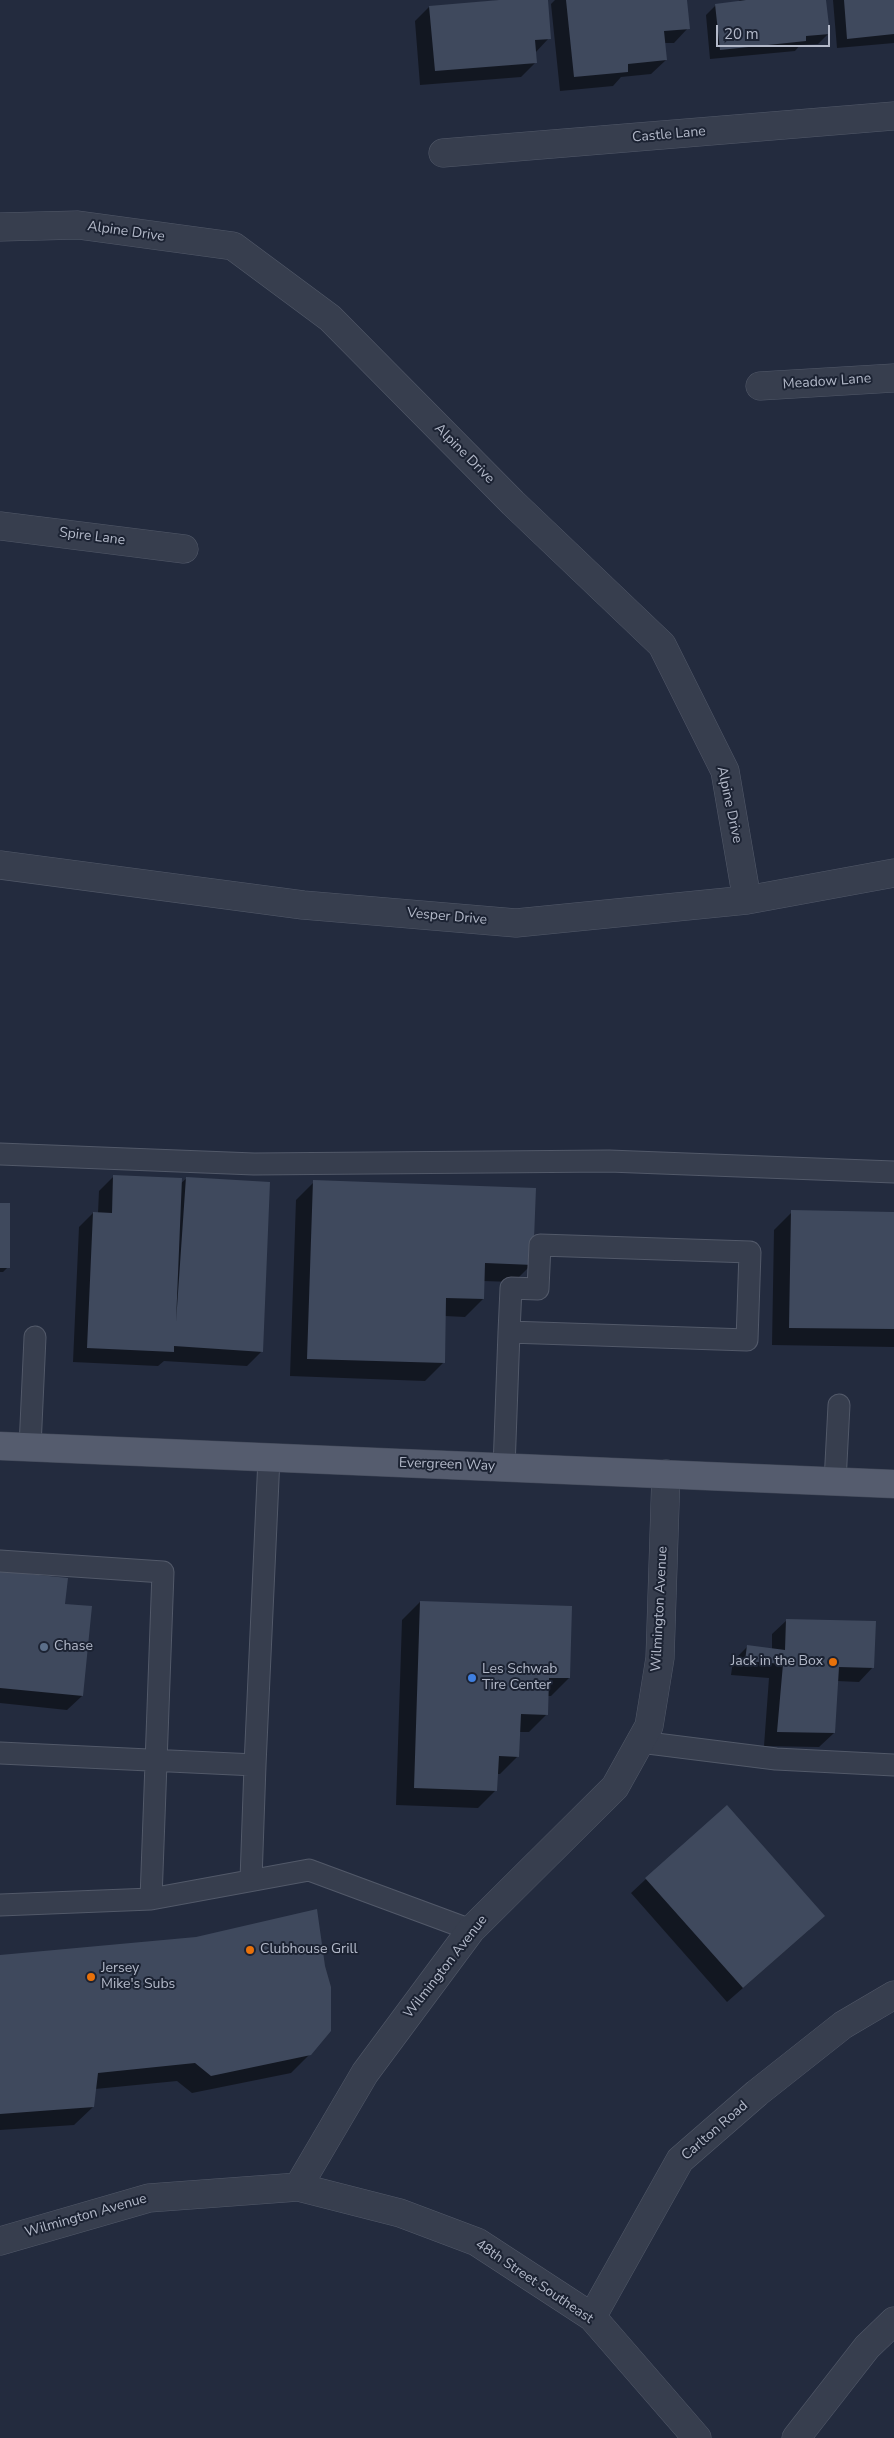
<!DOCTYPE html>
<html>
<head>
<meta charset="utf-8">
<style>
	body { margin:0 }
	#map { position:relative; width:894px; height:2438px; overflow:hidden; background:#232b3e; font-family:"Nunito Sans",sans-serif }
	canvas { display:block }
	.scale { position:absolute; left:716px; top:25px; width:114px; height:22px; box-sizing:border-box; border:2px solid #b3b9c9; border-top:0; padding-left:6px; font-size:15px; line-height:18px; white-space:nowrap; color:#b3b9c9; -webkit-text-stroke:4px #1c2333; paint-order:stroke }
</style>
</head>
<body>
<div id="map">
<canvas width="894" height="2438"></canvas>
<div class="scale">20 m</div>
</div>
<script>
const context = document.querySelector('canvas').getContext('2d');
context.lineJoin = 'round';
function paint(path, color) { context.fillStyle = color; context.fill(path, 'evenodd'); }
const poly = rows => new Path2D(rows.map(r => 'M' + r).join(''));
function strokePath(path, color, width, dash) { context.strokeStyle = color; context.lineWidth = width; context.lineCap = dash ? 'butt' : 'round'; context.setLineDash(dash || []); context.stroke(path); }
function write(font, color, halo, rows, align = 'center') {
  context.font = font + ' "Nunito Sans",sans-serif'; context.lineWidth = 4; context.setLineDash([]); context.textBaseline = 'middle'; context.strokeStyle = halo; context.fillStyle = color; for (const [text, x, y, turn = 0] of rows) {
    context.save(); context.translate(x, y); context.rotate((+turn || 0) * Math.PI / 180); context.textAlign = isNaN(turn) ? turn : align; if (halo) context.strokeText(text, 0, 0); context.fillText(text, 0, 0); context.restore();
  }
}
paint(poly([
	[503,0,546,0,549,38,535,53,536,62,521,77,420,85,415,21,429,7],
	[555,0,686,0,688,28,674,43,664,43,666,60,651,74,621,77,613,86,560,91,551,4],
	[740,0,825,0,828,34,818,44,800,45,795,51,710,59,706,15,716,5,736,3],
	[833,0,894,0,894,43,837,48],
	[114,1176,180,1184,187,1178,262,1351,247,1366,164,1361,158,1366,73,1362,79,1227,93,1213,98,1213,99,1191],
	[314,1182,532,1264,514,1282,483,1281,483,1299,465,1317,445,1316,443,1363,425,1381,290,1376,296,1200],
	[0,1204,8,1267,3,1272,0,1272],
	[792,1212,894,1213,894,1347,772,1345,774,1230],
	[0,1573,64,1605,82,1696,67,1710,0,1703],
	[420,1602,569,1678,551,1696,548,1696,547,1714,529,1732,519,1732,518,1756,500,1774,497,1774,496,1790,478,1808,396,1805,402,1620],
	[787,1620,873,1667,859,1682,837,1681,834,1733,819,1747,764,1746,769,1678,731,1675,733,1661,747,1647,772,1649,772,1634],
	[646,1879,809,1930,727,2002,631,1893],
	[0,1956,310,2054,291,2073,192,2093,177,2081,95,2089,93,2107,74,2125,0,2130]
]), '#0007');
paint(poly([
	[499,0,548,0,551,39,535,40,537,63,435,71,429,6],
	[566,0,687,0,690,29,664,31,667,60,628,64,628,72,574,77],
	[746,0,826,0,830,34,806,36,806,41,720,50,715,4],
	[844,0,894,0,894,34,847,39],
	[113,1175,182,1178,176,1322,186,1177,270,1182,263,1352,174,1346,174,1352,87,1348,93,1212,112,1213],
	[313,1180,536,1188,533,1265,485,1263,484,1299,446,1298,445,1363,307,1359],
	[0,1203,10,1203,10,1268,0,1268],
	[791,1210,894,1212,894,1329,789,1328],
	[0,1571,68,1578,65,1604,92,1606,83,1696,0,1688],
	[420,1601,572,1606,570,1678,549,1678,548,1715,521,1714,519,1757,499,1756,497,1791,414,1788],
	[786,1619,876,1621,874,1668,839,1667,835,1733,777,1732,783,1664,745,1661,747,1645,785,1650],
	[727,1805,825,1916,743,1988,645,1878],
	[317,1909,325,1966,331,1987,331,2031,311,2055,211,2076,195,2063,98,2073,94,2107,0,2114,0,1955,196,1937]
]), '#3f495d');
const service = poly([
	[0,1154,254,1164,609,1161,894,1172],
	[30,1447,35,1337],
	[504,1468,509,1332,747,1340,750,1252,540,1245,538,1289,511,1288,509,1332],
	[835,1482,839,1405],
	[0,1561,163,1572,151,1899],
	[640,1742,776,1759,894,1765],
	[0,1753,255,1765,251,1880],
	[255,1765,269,1458],
	[0,1905,151,1899,309,1870,471,1930]
]);
const minor = poly([
	[443,153,894,116],
	[0,227,78,225,233,246,330,318,513,503,662,645,725,771,747,900],
	[760,386,894,378],
	[0,526,184,549],
	[0,865,303,905,516,923,747,900,894,873],
	[298,2187,400,2213,477,2242,592,2317,697,2438],
	[0,2241,149,2198,298,2187,365,2073,471,1930,615,1787,649,1726,660,1658,666,1474],
	[592,2317,680,2160,757,2093,843,2025,894,1995],
	[796,2438,867,2347,894,2321]
]);
const primary = poly([
	[0,1446,894,1484]
]);
strokePath(service, '#525969', 23);
strokePath(minor, '#525969', 29);
strokePath(primary, '#404757', 29);
strokePath(service, '#373e4e', 21);
strokePath(minor, '#373e4e', 28);
strokePath(primary, '#555c6e', 28);
for (const [x, y, r, color] of [
	[44,1647,5,"#5c6f8a"],
	[833,1662,5,"#e8710a"],
	[472,1678,5,"#3f7fe0"],
	[250,1950,5,"#e8710a"],
	[91,1977,5,"#e8710a"]
]) { const dot = new Path2D(); dot.arc(x, y, r, 0, 2 * Math.PI); context.fillStyle = color; context.fill(dot); strokePath(dot, '#1c2333', 2); }
write('14px', '#b3b9c9', '#1c2333', [
	["Castle Lane",669,135,-5],
	["Alpine Drive",126,232,8],
	["Meadow Lane",827,382,-4],
	["Alpine Drive",464,454,45],
	["Spire Lane",92,537,7],
	["Alpine Drive",729,805,78],
	["Vesper Drive",447,917,5],
	["Evergreen Way",447,1465,2],
	["Wilmington Avenue",660,1609,-87],
	["Wilmington Avenue",446,1967,-52],
	["Carlton Road",715,2131,-41],
	["Wilmington Avenue",86,2216,-16],
	["48th Street Southeast",534,2282,34]
]);
write('14px', '#b3b9c9', '#1c2333', [
	["Chase",54,1647],
	["Jack in the Box",823,1662,"right"],
	["Les Schwab",482,1670],
	["Tire Center",482,1686],
	["Clubhouse Grill",260,1950],
	["Jersey",101,1969],
	["Mike's Subs",101,1985]
], 'left');
</script>
</body>
</html>
